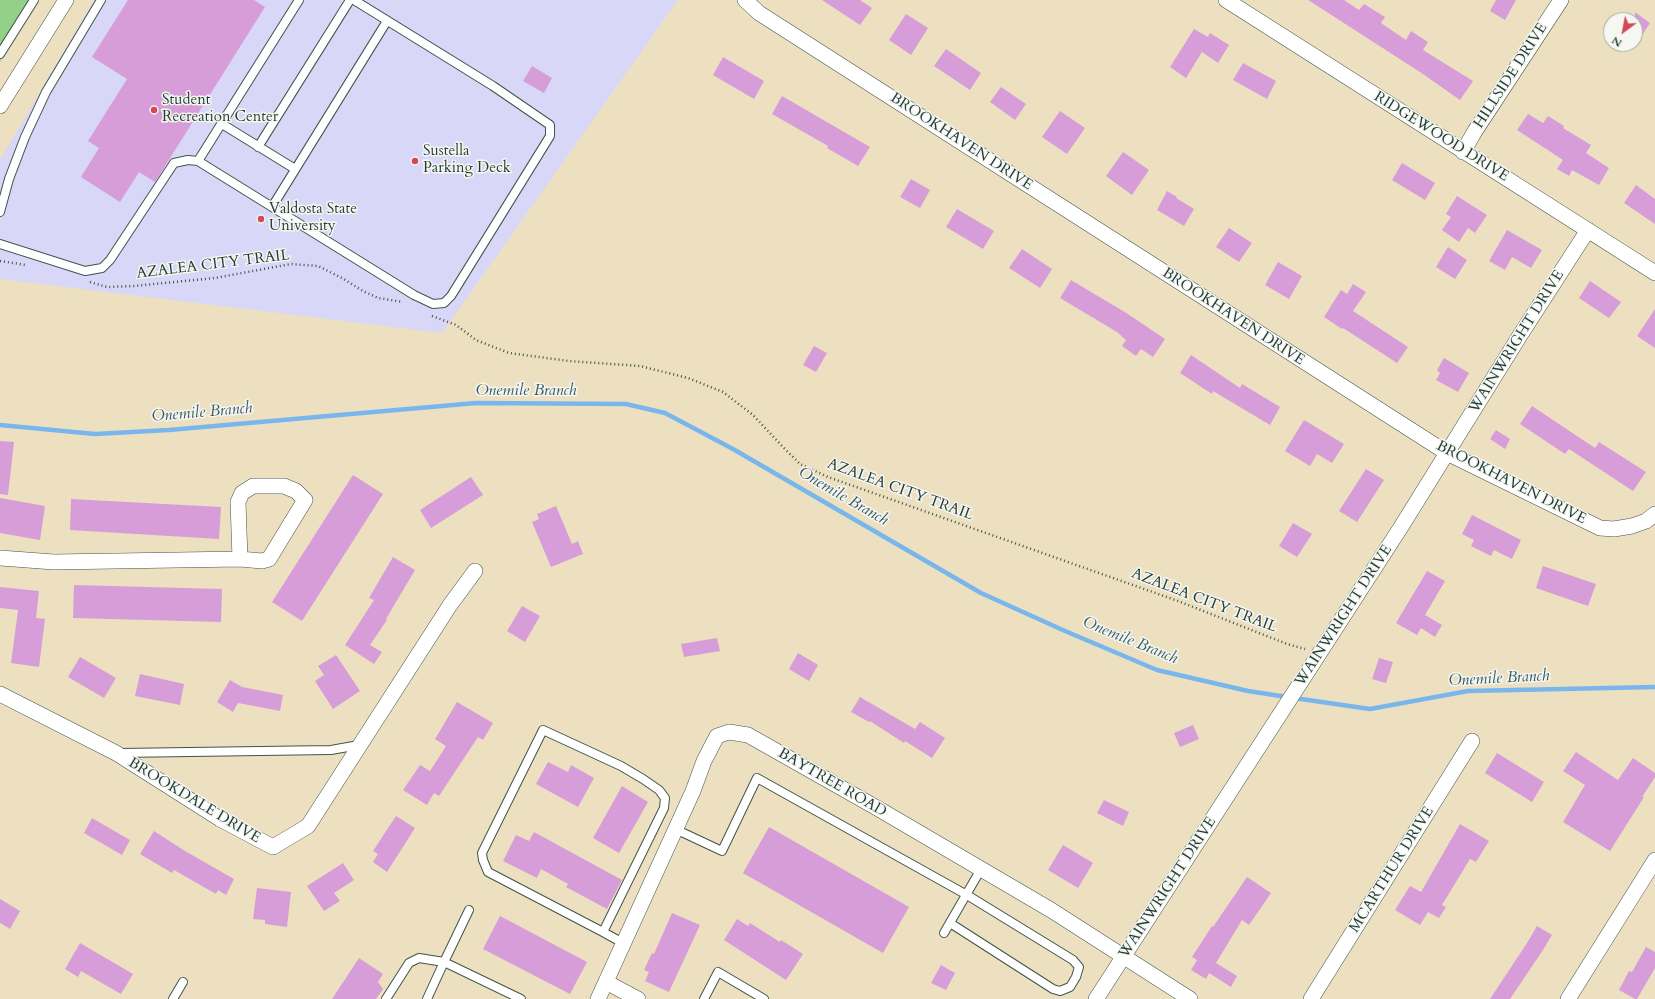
<!DOCTYPE html>
<html>
<head>
<meta charset="utf-8">
<style>
	body { margin:0 }
	#map { position:relative; width:1655px; height:999px; overflow:hidden; background:#ede0c0; font-family:Cardo,serif }
	canvas { display:block }
	.north { position:absolute; left:1603px; top:12px; width:40px; height:40px; box-sizing:border-box; background:#f6f6f2; border:1px solid #a0aca6; border-radius:50%; rotate:212deg; font-size:11px; font-weight:700; line-height:16px; text-align:center; color:#1f3d34 }
	.north::after { content:''; display:block; margin:auto; width:14px; height:18px; background:#d1495b; clip-path:polygon(50% 0,100% 100%,50% 72%,0 100%) }
</style>
</head>
<body>
<div id="map">
<canvas width="1655" height="999"></canvas>
<div class="north">N</div>
</div>
<script>
const context = document.querySelector('canvas').getContext('2d');
context.lineJoin = 'round';
function paint(path, color) { context.fillStyle = color; context.fill(path, 'evenodd'); }
const poly = rows => new Path2D(rows.map(r => 'M' + r).join(''));
function strokePath(path, color, width, dash) { context.strokeStyle = color; context.lineWidth = width; context.lineCap = dash ? 'butt' : 'round'; context.setLineDash(dash || []); context.stroke(path); }
function write(font, color, halo, rows, align = 'center') {
  context.font = font + ' Cardo,serif'; context.lineWidth = 3; context.setLineDash([]); context.textBaseline = 'middle'; context.strokeStyle = halo; context.fillStyle = color; for (const [text, x, y, turn = 0] of rows) {
    context.save(); context.translate(x, y); context.rotate((+turn || 0) * Math.PI / 180); context.textAlign = isNaN(turn) ? turn : align; if (halo) context.strokeText(text, 0, 0); context.fillText(text, 0, 0); context.restore();
  }
}
paint(poly([
	[94,0,678,0,442,333,0,279,0,160]
]), '#d8d7f8');
paint(poly([
	[0,0,37,0,0,62]
]), '#92d187');
strokePath(poly([
	[0,425,95,434,169,430,476,403,626,404,665,413,733,449,981,593,1065,631,1157,670,1248,691,1287,697],
	[1294,698,1370,709,1468,691,1655,687]
]), '#79b6ec', 4.5);
paint(poly([
	[128,0,254,0,265,7,155,182,139,172,120,202,81,177,99,148,88,141,127,79,92,57],
	[822,0,860,0,872,8,860,25],
	[1308,0,1344,0,1359,10,1364,4,1385,17,1381,23,1406,40,1411,31,1428,42,1423,50,1473,81,1460,100,1420,72],
	[1496,0,1516,0,1505,20,1490,11],
	[1635,12,1650,23,1635,46],
	[906,14,928,28,911,55,889,40],
	[1194,29,1208,37,1210,33,1229,45,1218,63,1202,52,1186,78,1170,67],
	[946,49,981,73,970,90,934,66],
	[723,57,764,81,754,99,713,75],
	[1243,63,1276,81,1267,99,1233,80],
	[532,66,552,78,544,93,523,81],
	[1001,87,1026,104,1015,120,990,102],
	[782,96,870,147,858,166,827,148,828,146,772,114],
	[1060,111,1085,128,1067,154,1042,137],
	[1528,114,1543,123,1548,116,1564,126,1563,128,1591,145,1586,153,1609,168,1599,185,1572,170,1569,176,1557,169,1563,160,1517,130],
	[1123,152,1149,170,1132,195,1106,176],
	[1402,163,1435,183,1425,200,1392,180],
	[911,179,930,190,920,208,900,197],
	[1636,185,1655,199,1655,224,1624,203],
	[1167,191,1177,197,1176,198,1194,209,1184,226,1157,210],
	[1457,196,1487,215,1475,233,1468,228,1459,242,1442,230,1451,217,1446,214],
	[957,209,994,231,983,249,946,227],
	[1229,228,1252,243,1239,262,1216,247],
	[1507,230,1542,250,1531,268,1512,257,1505,270,1489,261],
	[1448,247,1467,260,1455,279,1436,267],
	[1022,249,1052,269,1040,288,1009,268],
	[1278,262,1302,276,1289,299,1265,285],
	[1071,280,1128,314,1165,339,1153,357,1141,349,1136,356,1122,346,1126,340,1117,332,1060,298],
	[1590,281,1621,302,1609,318,1579,298],
	[1353,284,1366,292,1353,311,1408,347,1397,363,1343,328,1342,329,1324,317,1341,290,1347,294],
	[1655,309,1655,348,1637,336],
	[814,346,827,353,816,372,803,365],
	[1191,355,1240,388,1242,384,1280,407,1270,425,1213,391,1212,394,1180,373],
	[1444,358,1469,373,1458,392,1436,380,1440,373,1437,370],
	[1532,406,1595,448,1599,442,1646,472,1633,491,1569,449,1565,454,1520,424],
	[1304,420,1344,444,1332,463,1317,454,1310,466,1285,451],
	[1496,430,1510,439,1505,449,1490,439],
	[0,441,14,442,8,495,0,494],
	[1366,469,1384,480,1357,522,1339,511],
	[353,475,383,494,302,621,272,602],
	[471,477,483,495,431,528,420,510],
	[0,498,45,506,40,540,0,533],
	[71,499,221,507,219,539,70,530],
	[556,506,572,544,578,541,583,554,551,567,532,522,539,519,537,514],
	[1472,515,1521,540,1512,559,1494,550,1491,556,1471,546,1474,540,1462,534],
	[1293,523,1312,534,1297,557,1279,546],
	[393,557,415,570,386,619,387,620,370,645,382,652,374,664,345,645,374,600,369,598],
	[1543,566,1596,584,1588,606,1536,588],
	[1427,571,1445,581,1425,615,1442,625,1435,637,1421,628,1417,635,1396,623],
	[74,585,222,589,221,622,73,618],
	[0,587,39,591,36,618,45,619,39,667,11,663,18,610,0,608],
	[522,606,540,616,525,642,507,631],
	[717,638,720,651,684,657,681,644],
	[798,653,818,665,809,681,789,669],
	[336,655,360,691,333,709,315,681,324,675,318,666],
	[80,657,116,678,104,698,68,677],
	[1379,658,1393,662,1386,683,1372,679],
	[140,674,184,684,180,705,135,696],
	[230,680,242,687,283,695,280,711,238,703,233,712,217,702],
	[860,697,915,729,920,722,945,738,932,758,905,741,904,743,870,721,869,722,851,712],
	[457,702,493,723,483,740,478,737,439,796,434,793,427,805,403,790,420,765,430,771,446,746,435,739],
	[1193,725,1199,739,1180,747,1174,733],
	[1576,752,1618,780,1633,758,1655,773,1655,777,1642,797,1644,797,1610,851,1563,822,1585,785,1563,771],
	[1497,753,1544,782,1532,802,1485,773],
	[548,762,568,772,571,765,594,778,578,807,536,784],
	[622,786,648,802,619,853,593,838],
	[1104,800,1129,812,1123,826,1097,813],
	[396,816,415,828,387,872,373,862,378,854,373,851],
	[92,818,130,840,122,855,84,833],
	[1460,824,1489,841,1476,862,1470,859,1442,905,1446,907,1439,918,1428,912,1420,925,1395,910,1410,886,1421,892],
	[769,827,909,907,883,953,743,873],
	[154,831,185,851,234,879,226,895,218,890,216,894,174,870,172,873,140,854],
	[534,832,622,880,607,909,566,887,568,884,541,869,537,878,503,861,516,835,529,841],
	[1063,845,1093,863,1078,888,1048,870],
	[343,863,354,880,334,893,340,901,324,911,307,886],
	[1247,877,1271,893,1249,925,1242,920,1216,963,1237,976,1231,987,1209,973,1206,979,1191,970,1197,960,1192,957,1212,926,1213,927],
	[257,888,291,892,287,927,265,924,265,920,253,919],
	[0,899,20,911,10,929,0,923],
	[672,913,700,925,669,992,645,981,649,972,644,970,652,953,654,954],
	[500,916,587,962,570,994,483,949],
	[737,919,748,926,750,923,780,942,781,940,803,954,786,980,724,940],
	[1537,926,1552,935,1543,950,1510,999,1490,999,1527,943],
	[80,943,133,974,121,994,81,971,78,977,65,969],
	[1646,947,1655,952,1655,968,1637,999,1635,999,1619,990,1629,971,1632,972],
	[359,958,383,974,378,982,383,989,376,999,332,999],
	[941,965,955,973,946,990,931,983]
]), '#d79dd9');
const service = poly([
	[0,54,34,0],
	[222,124,295,169],
	[258,147,350,0],
	[198,161,414,295,433,304,444,303,451,296,550,136,550,125,493,86,354,0],
	[272,207,387,21],
	[0,212,9,179,25,137,46,92,101,0],
	[0,244,85,271,102,268,110,260,174,163,188,160,198,161,299,0],
	[119,753,331,750,359,745],
	[675,829,722,851,757,778,967,895,1073,960,1079,967,1076,977,1070,987,1060,991,1053,989,950,923],
	[603,932,488,872,483,860,482,853,543,730,621,766,643,779,659,790,665,798,664,808,603,932,623,943],
	[944,933,981,869],
	[173,999,183,982],
	[386,999,409,963,419,958,444,962,469,910],
	[427,999,444,962,521,999],
	[704,999,718,972,764,999]
]);
const minor = poly([
	[745,0,759,13,1447,453,1600,528,1614,529,1632,526,1646,521,1655,514],
	[1226,0,1655,273],
	[0,106,66,0],
	[1463,152,1475,131,1561,0],
	[0,558,54,562,240,559,262,561,269,559,305,500,296,491,284,486,253,486,242,493,238,502,240,559],
	[0,694,116,753,220,819,273,847,308,826,450,605,475,571],
	[606,982,638,999],
	[598,999,693,791,704,761,717,736,729,732,748,735,877,808,1051,910,1190,999],
	[1096,999,1401,527,1519,337,1588,230],
	[1311,999,1472,741],
	[1568,999,1655,860]
]);
strokePath(service, '#3e5549', 10);
strokePath(minor, '#3e5549', 16);
strokePath(poly([
	[0,261,26,265],
	[90,282,107,287,134,286,215,278,291,264,318,266,342,278,363,291,378,298,403,302],
	[432,316,456,325,476,340,509,353,569,361,640,366,688,378,723,392,753,415,782,446,800,464,828,477,1178,601,1287,644,1305,649]
]), '#3e5549', 2.5, [1, 3]);
strokePath(service, '#fff', 8);
strokePath(minor, '#fff', 15);
for (const [x, y, r, color] of [
	[154,110,4,"#d1495b"],
	[415,161,4,"#d1495b"],
	[261,219,4,"#d1495b"]
]) { const dot = new Path2D(); dot.arc(x, y, r, 0, 2 * Math.PI); context.fillStyle = color; context.fill(dot); strokePath(dot, '#f6f6f2', 1.5); }
write('15px', '#1f3d34', '#f6f6f2', [
	["HILLSIDE DRIVE",1511,76,-57],
	["RIDGEWOOD DRIVE",1441,137,32],
	["BROOKHAVEN DRIVE",961,142,33],
	["AZALEA CITY TRAIL",213,265,-7],
	["BROOKHAVEN DRIVE",1233,317,33],
	["WAINWRIGHT DRIVE",1517,342,-58],
	["BROOKHAVEN DRIVE",1511,483,27],
	["AZALEA CITY TRAIL",900,490,20],
	["AZALEA CITY TRAIL",1204,601,21],
	["WAINWRIGHT DRIVE",1344,616,-57],
	["BAYTREE ROAD",832,783,30],
	["BROOKDALE DRIVE",194,801,31],
	["MCARTHUR DRIVE",1392,870,-58],
	["WAINWRIGHT DRIVE",1168,888,-57]
]);
write('15px', '#1f3d34', '#f6f6f2', [
	["Student",162,101],
	["Recreation Center",162,118],
	["Sustella",423,152],
	["Parking Deck",423,169],
	["Valdosta State",269,210],
	["University",269,227]
], 'left');
write('italic 16px', '#365b62', '#f6f6f2', [
	["Onemile Branch",526,391],
	["Onemile Branch",202,413,-5],
	["Onemile Branch",843,497,30],
	["Onemile Branch",1130,641,22],
	["Onemile Branch",1499,679,-3]
]);
</script>
</body>
</html>
